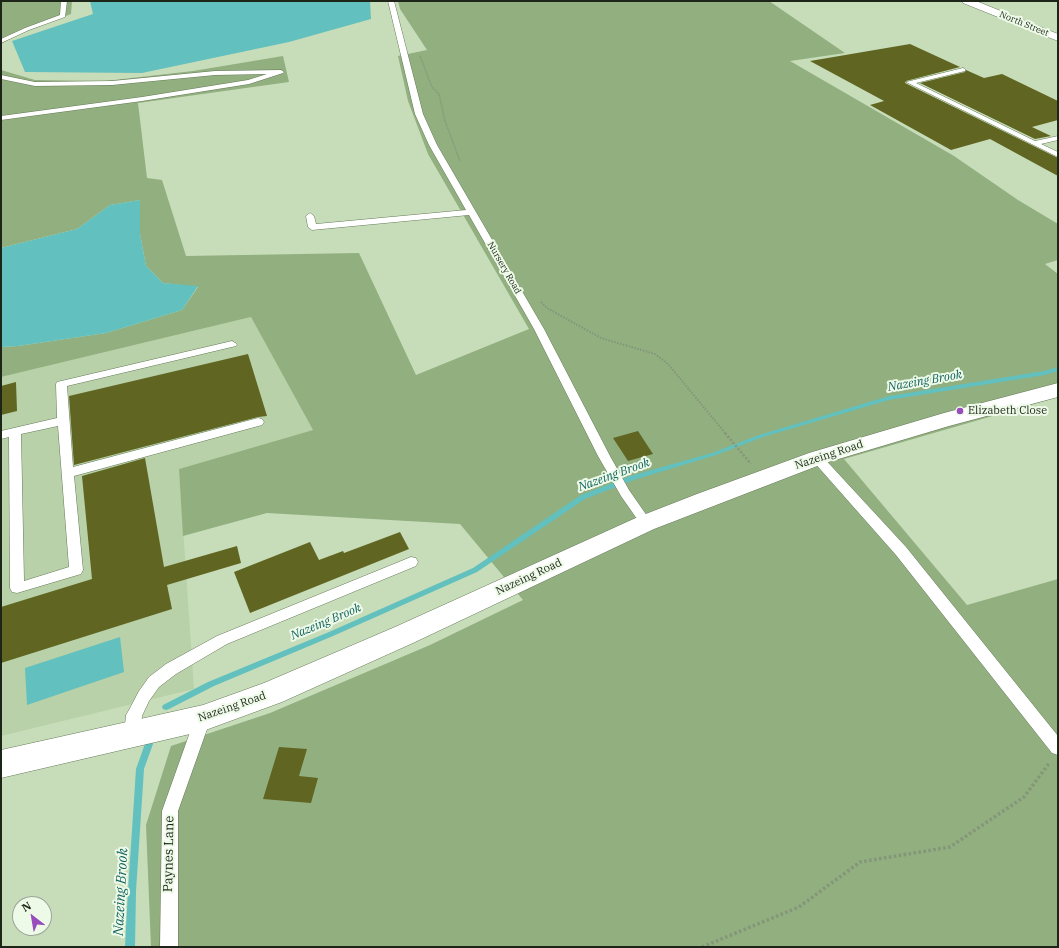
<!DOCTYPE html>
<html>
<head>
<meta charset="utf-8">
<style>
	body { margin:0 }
	#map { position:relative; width:1059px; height:948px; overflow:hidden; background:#c7ddb9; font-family:"IBM Plex Serif",serif }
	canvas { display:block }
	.frame { position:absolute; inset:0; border:2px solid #1d2518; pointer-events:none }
	.north { position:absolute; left:12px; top:896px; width:40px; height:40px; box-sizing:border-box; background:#eefae8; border:1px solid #9aa595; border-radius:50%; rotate:329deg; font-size:11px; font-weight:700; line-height:16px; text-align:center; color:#1d2518 }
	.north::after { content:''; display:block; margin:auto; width:14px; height:18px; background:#994cbd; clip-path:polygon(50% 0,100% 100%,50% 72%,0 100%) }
</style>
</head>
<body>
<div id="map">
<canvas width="1059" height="948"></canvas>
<div class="frame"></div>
<div class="north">N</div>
</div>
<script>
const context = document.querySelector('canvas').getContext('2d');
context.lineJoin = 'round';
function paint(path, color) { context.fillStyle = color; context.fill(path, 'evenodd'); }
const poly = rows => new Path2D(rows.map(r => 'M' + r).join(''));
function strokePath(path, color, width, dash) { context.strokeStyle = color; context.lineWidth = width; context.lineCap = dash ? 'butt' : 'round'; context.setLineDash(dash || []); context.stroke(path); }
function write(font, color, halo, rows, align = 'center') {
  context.font = font + ' "IBM Plex Serif",serif'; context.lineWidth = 4; context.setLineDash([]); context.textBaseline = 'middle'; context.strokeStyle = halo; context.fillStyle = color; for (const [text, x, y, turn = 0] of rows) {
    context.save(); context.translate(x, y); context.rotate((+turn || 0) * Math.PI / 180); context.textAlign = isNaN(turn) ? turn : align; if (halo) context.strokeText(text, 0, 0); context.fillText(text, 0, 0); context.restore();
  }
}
paint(poly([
	[251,317,313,430,179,469,194,689,1,736,1,377]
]), '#b8d1a8');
paint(poly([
	[1,1,72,1,71,14,15,36,1,44],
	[398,1,769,1,845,53,790,61,954,156,1018,200,1058,224,1058,260,1045,264,1058,274,1058,397,844,459,967,605,1058,579,1058,947,151,947,146,825,171,746,270,713,430,645,523,600,460,524,267,513,183,536,179,469,313,430,251,317,1,377,1,347,18,346,106,333,182,310,198,287,163,283,146,266,140,234,140,200,110,205,77,229,1,248,1,70,35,80,105,81,193,71,283,56,289,82,138,103,147,178,162,180,186,256,359,253,416,375,529,329,428,154,408,101,398,56,427,50,400,9]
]), '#92af7f');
paint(poly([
	[90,1,370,1,371,19,289,42,142,73,25,72,12,41,93,14],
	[140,200,140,234,146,266,163,283,198,286,182,310,106,333,18,346,1,347,1,248,77,229,110,205],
	[120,637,124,672,27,705,25,668]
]), '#62c0be');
paint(poly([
	[1058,367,1058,371,1045,375,889,400,763,437,716,455,634,480,585,499,477,572,333,636,214,686,169,709,166,710,163,709,162,707,163,705,208,682,329,632,473,568,581,495,630,476,712,453,759,435,889,396,1044,371,1058,367],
	[149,740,152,741,153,744,144,769,136,891,135,947,125,947,128,891,136,769,146,741,149,740]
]), '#62c0be');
paint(poly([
	[910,44,960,67,906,81,905,83,1058,158,1058,176,990,139,951,150,870,105,884,101,810,61],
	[966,70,984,78,1002,74,1058,101,1058,120,1032,127,1051,136,1035,139,920,83,965,72],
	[248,354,267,416,258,417,74,465,69,396],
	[16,382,17,411,1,415,1,386],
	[638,431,653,454,628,461,613,438],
	[145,458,164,567,237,546,241,563,167,585,172,609,1,663,1,607,92,579,82,476],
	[400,532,409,549,250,613,234,572,310,542,319,560,343,551,344,553],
	[279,747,307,749,299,776,318,778,311,803,263,799]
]), '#606522');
const lane = poly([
	[61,1,67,1,65,17,29,30,1,43,1,39,25,28,60,15,61,1],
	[388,1,394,1,423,114,437,145,544,329,610,456,629,490,652,523,650,526,646,528,642,526,621,496,598,456,534,329,469,215,312,230,308,227,306,216,310,213,314,216,316,224,466,210,429,145,415,114,388,1],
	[963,68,965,69,965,71,916,83,1035,141,1058,136,1058,140,1041,144,1058,152,1058,157,906,82,963,68],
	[281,70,284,72,283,73,249,84,142,101,1,120,1,116,142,97,248,80,267,74,215,75,112,85,35,86,1,79,1,75,35,82,112,81,215,71,281,70],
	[232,341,237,344,236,346,67,386,73,467,258,418,262,419,264,422,262,425,74,476,83,570,81,574,17,593,12,592,10,588,9,437,1,439,1,431,57,418,56,384,57,382,232,341],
	[58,426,69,567,24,581,21,434,58,426],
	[817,454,821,455,906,547,1058,736,1058,755,1052,753,896,555,813,461,811,458,813,455,817,454],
	[411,557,416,558,418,562,416,566,227,644,176,674,159,687,149,701,142,716,140,735,137,740,132,742,127,740,124,735,126,715,129,710,139,691,149,677,166,664,217,636,411,557],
	[203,711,208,713,211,718,178,811,178,947,160,947,162,811,195,718,198,713,203,711]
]);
const secondary = poly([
	[962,1,976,1,1058,34,1058,41,963,3,962,1],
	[1058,383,1058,397,949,426,825,463,654,529,413,643,282,702,203,731,1,778,1,750,203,705,264,683,395,627,638,517,697,494,809,453,944,413,1058,383]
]);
strokePath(lane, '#667959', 1);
strokePath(secondary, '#667959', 1);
strokePath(poly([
	[420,56,432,87,439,94,445,121,460,161]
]), '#84957a', 1.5, [1, 1]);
strokePath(poly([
	[541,302,547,308,601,338,655,354,668,364,726,434]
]), '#84957a', 2, [1.5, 1.5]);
strokePath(poly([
	[725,433,751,464]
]), '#84957a', 2.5, [2, 2]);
strokePath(poly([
	[702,947,799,907,860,862,950,847,1024,797,1050,762]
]), '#84957a', 3.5, [2.5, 2.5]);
paint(lane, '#fff');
paint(secondary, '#fff');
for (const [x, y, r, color] of [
	[960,411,4,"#994cbd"]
]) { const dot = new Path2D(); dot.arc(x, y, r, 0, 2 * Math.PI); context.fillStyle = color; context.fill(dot); strokePath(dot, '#eefae8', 1.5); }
write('9px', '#1d2518', '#eefae8', [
	["North Street",1024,24,22],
	["Nursery Road",504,268,60]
]);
write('11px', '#1d2518', '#eefae8', [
	["Elizabeth Close",968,411]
], 'left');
write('11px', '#1d2518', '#eefae8', [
	["Nazeing Road",829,455,-18],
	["Nazeing Road",529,577,-25],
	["Nazeing Road",232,707,-19]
]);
write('italic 12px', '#126261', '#eefae8', [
	["Nazeing Brook",925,381,-10],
	["Nazeing Brook",614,475,-20],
	["Nazeing Brook",326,622,-23]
]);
write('13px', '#1d2518', '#eefae8', [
	["Paynes Lane",169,854,-89]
]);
write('italic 14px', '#126261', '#eefae8', [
	["Nazeing Brook",121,892,-87]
]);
</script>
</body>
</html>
